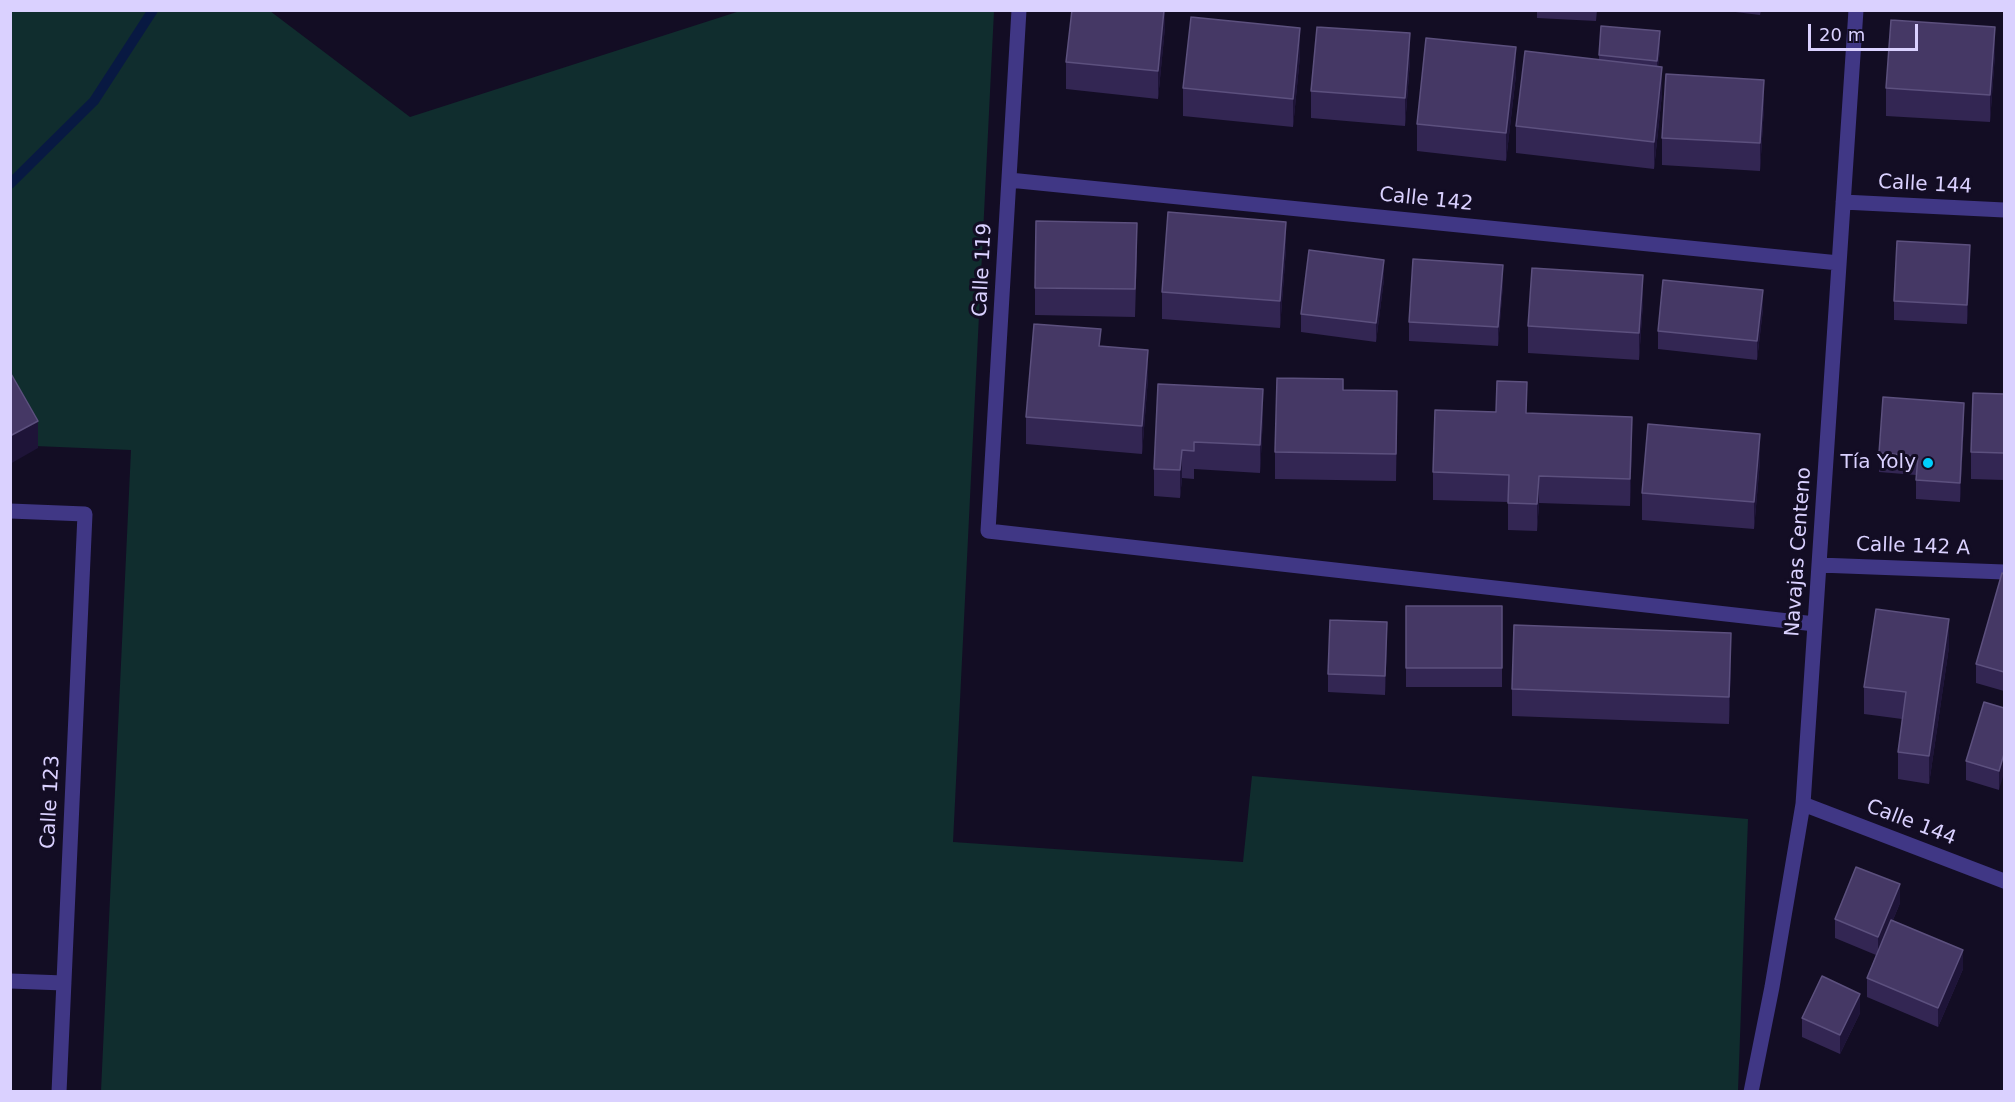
<!DOCTYPE html>
<html>
<head>
<meta charset="utf-8">
<style>
	body { margin:0 }
	#map { position:relative; width:2015px; height:1102px; overflow:hidden; background:#130d24; font-family:"DejaVu Sans",sans-serif }
	canvas { display:block }
	.frame { position:absolute; inset:0; border:12px solid #dad1ff; pointer-events:none }
	.scale { position:absolute; left:1808px; top:24px; width:110px; height:27px; box-sizing:border-box; border:3px solid #dad1ff; border-top:0; padding-left:8px; font-size:18px; line-height:21px; white-space:nowrap; color:#dad1ff; -webkit-text-stroke:4px #130d24; paint-order:stroke }
</style>
</head>
<body>
<div id="map">
<canvas width="2015" height="1102"></canvas>
<div class="frame"></div>
<div class="scale">20 m</div>
</div>
<script>
const context = document.querySelector('canvas').getContext('2d');
context.lineJoin = 'round';
function paint(path, color) { context.fillStyle = color; context.fill(path, 'evenodd'); }
const poly = rows => new Path2D(rows.map(r => 'M' + r).join(''));
function strokePath(path, color, width, dash) { context.strokeStyle = color; context.lineWidth = width; context.lineCap = dash ? 'butt' : 'round'; context.setLineDash(dash || []); context.stroke(path); }
function write(font, color, halo, rows, align = 'center') {
  context.font = font + ' "DejaVu Sans",sans-serif'; context.lineWidth = 6; context.setLineDash([]); context.textBaseline = 'middle'; context.strokeStyle = halo; context.fillStyle = color; for (const [text, x, y, turn = 0] of rows) {
    context.save(); context.translate(x, y); context.rotate((+turn || 0) * Math.PI / 180); context.textAlign = isNaN(turn) ? turn : align; if (halo) context.strokeText(text, 0, 0); context.fillText(text, 0, 0); context.restore();
  }
}
paint(poly([
	[11,11,270,11,410,117,740,11,994,11,953,842,1243,862,1252,776,1748,819,1738,1091,101,1091,131,450,11,445]
]), '#102d2e');
strokePath(poly([
	[10,184,94,101,153,10]
]), '#081942', 10);
strokePath(poly([
	[1019,10,988,531,1815,624],
	[1009,180,1839,263],
	[1843,202,2004,210],
	[10,511,85,514,59,1092],
	[1819,565,2004,572],
	[1803,804,2004,881],
	[10,981,64,983],
	[1751,1092,1772,987,1803,804,1856,10]
]), '#403785', 15);
paint(poly([
	[1165,10,1165,27,1158,99,1066,89,1066,62],
	[1537,10,1597,10,1596,21,1537,18],
	[1719,10,1761,10,1760,15],
	[1660,49,1658,66,1662,94,1654,169,1516,153,1516,126,1599,60,1599,55],
	[1995,54,1990,122,1886,116,1886,88],
	[1300,56,1293,127,1183,116,1183,88],
	[1410,61,1405,126,1311,118,1311,91],
	[1516,75,1506,161,1417,151,1417,124],
	[1764,107,1760,171,1662,165,1662,138],
	[1286,249,1280,328,1162,319,1162,292],
	[1137,250,1135,317,1035,315,1035,288],
	[1970,264,1967,324,1894,320,1894,301],
	[1384,279,1376,342,1301,332,1301,314],
	[1503,284,1498,346,1409,341,1409,322],
	[1643,302,1639,360,1528,353,1528,326],
	[1763,309,1757,360,1658,349,1658,331],
	[1148,378,1142,454,1026,444,1026,417],
	[1158,384,1263,417,1260,473,1194,469,1194,479,1182,478,1180,498,1154,496,1154,469],
	[1343,390,1397,418,1396,481,1275,479,1275,452],
	[2004,394,2004,480,1971,479,1971,452],
	[1527,413,1632,444,1630,506,1539,503,1537,531,1508,530,1508,502,1433,500,1433,472],
	[1964,422,1960,502,1916,499,1916,475,1879,472,1879,453],
	[1760,461,1754,529,1642,520,1642,493],
	[2004,574,2004,691,1976,683,1976,664],
	[1406,606,1502,606,1502,687,1406,687],
	[1387,641,1385,695,1328,692,1328,674],
	[1949,647,1929,784,1898,779,1898,752,1902,719,1864,714,1864,687],
	[1731,660,1729,724,1512,716,1512,689],
	[2004,708,1999,790,1966,780,1966,761],
	[1900,903,1893,920,1963,969,1938,1027,1867,997,1867,978,1876,955,1835,938,1835,919],
	[1860,1013,1840,1054,1802,1037,1802,1018]
]), '#332653');
paint(poly([
	[1164,10,1165,10,1165,27,1158,99,1158,71],
	[1995,27,1995,54,1990,122,1990,95],
	[1300,28,1300,56,1293,127,1293,99],
	[1660,31,1660,49,1657,79,1657,61],
	[1410,33,1410,61,1405,126,1405,98],
	[1516,47,1516,75,1506,161,1506,133],
	[1662,67,1662,94,1654,169,1654,142],
	[1764,80,1764,107,1760,171,1760,143],
	[1286,222,1286,249,1280,328,1280,301],
	[1970,245,1970,264,1967,324,1967,305],
	[1384,260,1384,279,1376,342,1376,323],
	[1503,265,1503,284,1498,346,1498,327],
	[1643,275,1643,302,1639,360,1639,333],
	[1763,290,1763,309,1757,360,1757,341],
	[1148,350,1148,378,1142,454,1142,426],
	[1263,389,1263,417,1260,473,1260,445],
	[1964,403,1964,422,1960,502,1960,483],
	[1632,417,1632,444,1630,506,1630,479],
	[38,421,38,448,10,464,10,436],
	[1760,434,1760,461,1754,529,1754,502],
	[1182,450,1182,478,1180,498,1180,470],
	[1539,476,1539,503,1537,531,1537,504],
	[1949,619,1949,647,1929,784,1929,756],
	[1387,622,1387,641,1385,695,1385,676],
	[1731,633,1731,660,1729,724,1729,697],
	[2004,754,2004,773,1999,790,1999,771],
	[1900,884,1900,903,1878,956,1878,937],
	[1963,950,1963,969,1938,1027,1938,1008],
	[1860,994,1860,1013,1840,1054,1840,1035]
]), '#1e1438');
const building = poly([
	[1072,10,1164,10,1158,71,1066,62,1072,10],
	[1191,17,1300,28,1293,99,1183,88,1191,17],
	[1891,20,1995,27,1990,95,1886,88,1891,20],
	[1601,26,1660,31,1657,61,1599,55,1601,26],
	[1317,27,1410,33,1405,98,1311,91,1317,27],
	[1426,38,1516,47,1506,133,1417,124,1426,38],
	[1525,51,1662,67,1654,142,1516,126,1525,51],
	[1666,74,1764,80,1760,143,1662,138,1666,74],
	[1168,212,1286,222,1280,301,1162,292,1168,212],
	[1036,221,1137,223,1135,289,1035,288,1036,221],
	[1897,241,1970,245,1967,305,1894,301,1897,241],
	[1309,250,1384,260,1376,323,1301,314,1309,250],
	[1413,259,1503,265,1498,327,1409,322,1413,259],
	[1532,268,1643,275,1639,333,1528,326,1532,268],
	[1663,280,1763,290,1757,341,1658,331,1663,280],
	[1034,324,1101,329,1099,346,1148,350,1142,426,1026,417,1034,324],
	[10,372,38,421,10,436,10,372],
	[1277,378,1343,379,1343,390,1397,391,1396,454,1275,452,1277,378],
	[1497,381,1527,382,1526,413,1632,417,1630,479,1539,476,1537,504,1508,503,1509,475,1433,472,1435,410,1496,412,1497,381],
	[1158,384,1263,389,1260,445,1194,442,1194,451,1182,450,1180,470,1154,469,1158,384],
	[1973,393,2004,394,2004,453,1971,452,1973,393],
	[1883,397,1964,403,1960,483,1916,480,1918,456,1879,453,1883,397],
	[1648,424,1760,434,1754,502,1642,493,1648,424],
	[2002,573,2004,574,2004,672,1976,664,2002,573],
	[1406,606,1502,606,1502,668,1406,668,1406,606],
	[1876,609,1949,619,1929,756,1898,752,1906,692,1864,687,1876,609],
	[1330,620,1387,622,1385,676,1328,674,1330,620],
	[1514,625,1731,633,1729,697,1512,689,1514,625],
	[1984,702,2004,708,2004,754,1999,771,1966,761,1984,702],
	[1856,867,1900,884,1878,937,1835,919,1856,867],
	[1891,920,1963,950,1938,1008,1867,978,1891,920],
	[1822,976,1860,994,1840,1035,1802,1018,1822,976]
]);
paint(building, '#453865');
strokePath(building, '#5c507e', 1.5);
for (const [x, y, r, color] of [
	[1928,463,6,"#00cefc"]
]) { const dot = new Path2D(); dot.arc(x, y, r, 0, 2 * Math.PI); context.fillStyle = color; context.fill(dot); strokePath(dot, '#130d24', 2); }
write('20px', '#dad1ff', '#130d24', [
	["Calle 144",1925,185,3],
	["Calle 142",1426,200,6],
	["Calle 119",983,270,-87],
	["Calle 142 A",1913,547,2],
	["Navajas Centeno",1799,552,-86],
	["Calle 123",51,802,-87],
	["Calle 144",1911,823,21]
]);
write('20px', '#dad1ff', '#130d24', [
	["Tía Yoly",1916,463]
], 'right');
</script>
</body>
</html>
